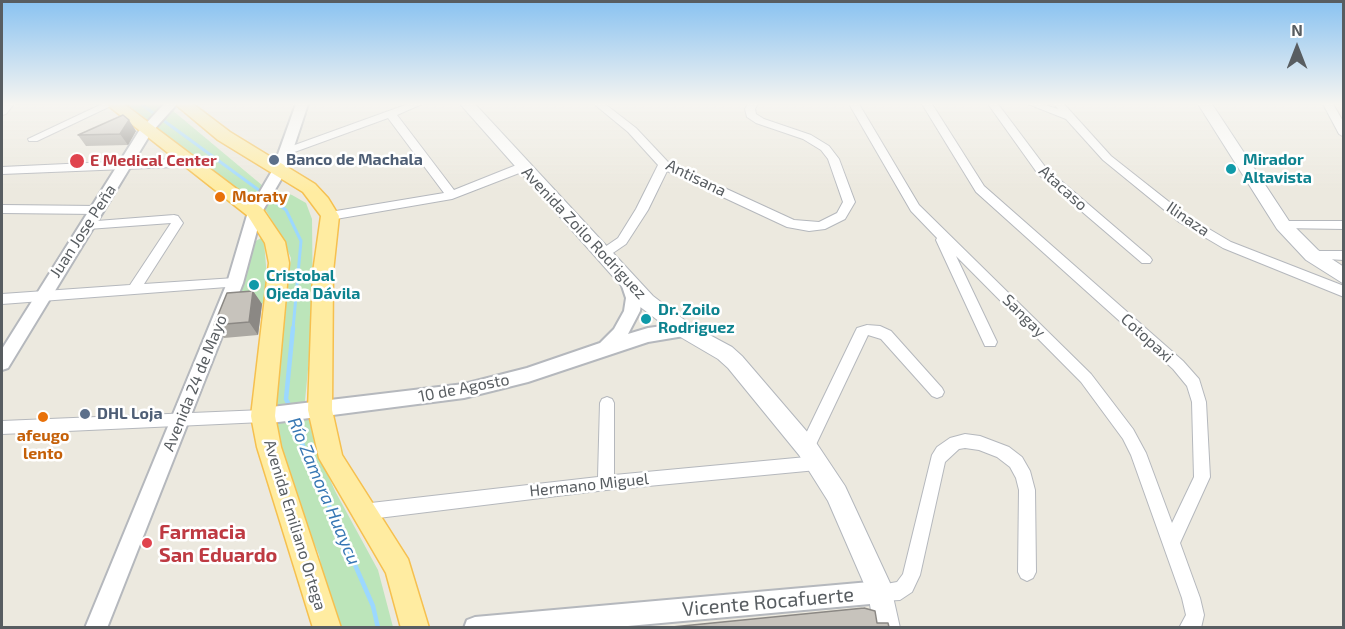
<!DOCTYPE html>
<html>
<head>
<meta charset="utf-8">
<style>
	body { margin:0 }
	#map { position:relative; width:1345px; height:629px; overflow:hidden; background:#ece9df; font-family:"Exo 2",sans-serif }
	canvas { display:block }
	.frame { position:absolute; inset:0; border:3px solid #585d61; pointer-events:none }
	.north { position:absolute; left:1267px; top:18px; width:60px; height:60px; -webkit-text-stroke:4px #fff; paint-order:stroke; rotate:0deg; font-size:16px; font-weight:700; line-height:24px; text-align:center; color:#585d61 }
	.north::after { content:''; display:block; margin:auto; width:21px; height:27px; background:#585d61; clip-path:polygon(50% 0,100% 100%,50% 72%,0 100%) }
</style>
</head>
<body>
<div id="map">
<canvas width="1345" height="629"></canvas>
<div class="frame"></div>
<div class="north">N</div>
</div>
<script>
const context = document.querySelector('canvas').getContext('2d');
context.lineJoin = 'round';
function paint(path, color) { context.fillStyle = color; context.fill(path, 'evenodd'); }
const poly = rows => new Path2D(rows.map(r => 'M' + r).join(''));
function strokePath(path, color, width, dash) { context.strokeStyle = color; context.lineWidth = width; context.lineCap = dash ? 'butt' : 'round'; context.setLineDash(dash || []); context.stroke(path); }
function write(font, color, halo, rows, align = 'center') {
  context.font = font + ' "Exo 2",sans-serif'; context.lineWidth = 5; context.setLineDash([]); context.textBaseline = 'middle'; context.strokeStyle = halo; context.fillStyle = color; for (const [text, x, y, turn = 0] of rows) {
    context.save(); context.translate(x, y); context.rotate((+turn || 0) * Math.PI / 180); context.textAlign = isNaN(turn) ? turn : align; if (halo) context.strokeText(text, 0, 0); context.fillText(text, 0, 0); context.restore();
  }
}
paint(poly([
	[126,104,165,104,263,186,292,195,306,203,312,219,313,317,305,401,315,445,335,491,378,570,393,627,334,627,319,555,277,456,270,404,291,258,279,232,266,211],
	[261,238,264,241,269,303,229,307,254,242]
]), '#bce5ba');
strokePath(poly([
	[141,104,286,210,301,241,293,329]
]), '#9cd8ff', 3);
strokePath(poly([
	[290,407,286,399,293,328],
	[294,417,303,446,373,606,378,628]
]), '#9cd8ff', 4.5);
const minor = poly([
	[4,104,14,104,6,114,2,115,2,106,4,104],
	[102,104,115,104,37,141,29,141,28,139,102,104],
	[408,104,422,104,397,115,454,190,519,164,523,163,529,167,527,170,452,199,330,220,326,219,324,216,330,212,444,193,388,118,289,154,281,154,279,152,281,150,408,104],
	[594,104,605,104,636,128,668,162,794,220,819,222,837,213,843,202,828,159,821,150,803,139,756,123,747,117,745,109,748,104,758,104,755,109,756,114,764,119,811,135,829,146,839,159,855,202,845,219,825,229,809,231,787,227,667,171,648,210,626,244,607,257,599,257,597,254,599,251,618,238,636,209,658,165,628,132,594,104],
	[849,104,859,104,919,205,1091,374,1133,429,1146,453,1172,523,1194,477,1192,402,1187,386,1173,369,976,192,922,104,932,104,984,186,1183,361,1199,379,1206,402,1210,477,1180,543,1200,598,1204,615,1201,628,1179,628,1186,615,1182,598,1131,455,1123,439,1081,382,956,256,997,342,995,346,985,346,936,240,937,238,911,211,849,104],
	[988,104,998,104,1046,168,1150,257,1152,260,1150,263,1142,263,1038,174,988,104],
	[1028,104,1042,104,1058,109,1054,104,1064,104,1111,156,1187,216,1231,242,1344,286,1344,297,1223,248,1179,222,1103,160,1066,119,1028,104],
	[1323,104,1333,104,1344,123,1344,137,1339,134,1323,104],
	[186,155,192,159,190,161,174,167,2,174,2,167,173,159,186,155],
	[2,205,97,206,103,210,97,214,2,213,2,205],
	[174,215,178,216,183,223,144,284,235,278,240,280,242,283,240,286,2,304,2,294,130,285,171,223,88,229,84,228,82,225,84,222,174,215],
	[1283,221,1344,221,1344,229,1279,228,1277,225,1279,222,1283,221],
	[1312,251,1344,251,1344,260,1308,258,1306,255,1308,252,1312,251],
	[867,325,880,326,891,331,942,388,944,392,942,396,937,398,932,396,881,339,868,335,812,453,807,455,802,453,799,448,855,332,857,328,867,325],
	[607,397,612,399,614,403,614,475,817,456,823,458,825,463,823,468,817,470,606,490,362,520,356,517,354,512,356,507,362,504,598,477,600,403,602,399,607,397],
	[263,410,268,411,271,416,268,421,263,422,2,434,2,421,263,410],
	[965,434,980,436,1009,447,1022,457,1030,471,1035,490,1036,572,1033,578,1027,581,1021,578,1018,572,1019,490,1016,478,1010,467,997,457,979,450,965,448,959,449,945,462,920,575,912,592,900,600,881,601,875,598,872,592,875,586,897,582,903,574,932,455,937,447,950,438,965,434]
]);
const tertiary = poly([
	[164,104,177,104,151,133,8,368,2,370,2,349,139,131,164,104],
	[296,104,308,104,286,171,262,212,243,283,107,628,85,628,227,283,248,212,272,171,296,104],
	[629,277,635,279,642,298,640,311,628,334,648,328,684,323,690,325,692,330,690,335,648,342,528,382,464,398,263,424,256,422,254,416,256,410,263,408,464,384,527,368,600,343,614,329,624,311,626,298,621,283,623,279,629,277],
	[881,581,889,584,892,592,889,600,881,603,606,628,464,628,467,620,475,617,881,581]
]);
const secondary = poly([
	[460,104,475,104,653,296,691,325,732,347,742,356,815,441,845,486,890,583,900,628,874,628,868,593,828,501,799,455,728,368,718,359,677,335,639,306,460,104],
	[1198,104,1212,104,1289,221,1318,250,1344,267,1344,284,1306,260,1277,229,1198,104]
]);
const primary = poly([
	[106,104,124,104,262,208,285,242,289,263,275,416,281,447,341,628,313,628,257,447,251,416,269,263,265,243,248,216,106,104],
	[175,104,193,104,230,132,315,184,328,198,339,216,333,272,332,410,342,455,408,559,429,628,401,628,386,573,319,458,308,410,313,272,321,216,303,192,218,140,175,104]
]);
strokePath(minor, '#b5b8bd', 2);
strokePath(tertiary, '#b5b8bd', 4);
strokePath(secondary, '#b3b7bd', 2);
strokePath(primary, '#f6c04f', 3);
paint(minor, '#fff');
paint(tertiary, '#fff');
paint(secondary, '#fff');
paint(primary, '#ffeca1');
paint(poly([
	[136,131,128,145,86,146,78,135],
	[253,291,262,304,258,335,224,338,214,325]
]), '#aba8a2');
paint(poly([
	[129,120,136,131,128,145,120,134],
	[253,291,262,304,258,335,249,322]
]), '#8b8884');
const building = poly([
	[123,115,129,120,120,134,78,135,123,115],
	[253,291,249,322,214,325,227,293,253,291],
	[864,608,875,611,877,623,888,623,889,627,672,627,864,608]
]);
paint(building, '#c7c3bc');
strokePath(building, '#8b8884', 1.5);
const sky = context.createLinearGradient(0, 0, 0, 192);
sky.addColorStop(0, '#89c2f1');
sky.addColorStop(0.54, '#f6f5f1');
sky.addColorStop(1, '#f6f5f100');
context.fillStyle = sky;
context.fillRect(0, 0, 1345, 192);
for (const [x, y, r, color] of [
	[274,160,6,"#5c6f8a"],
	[77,161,8,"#e0444e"],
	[1231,169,6,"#0f9aa8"],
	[220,197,6,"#e8710a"],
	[254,285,6,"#0f9aa8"],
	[646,319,6,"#0f9aa8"],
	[85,414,6,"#5c6f8a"],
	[43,417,6,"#e8710a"],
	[147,543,6,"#e0444e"]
]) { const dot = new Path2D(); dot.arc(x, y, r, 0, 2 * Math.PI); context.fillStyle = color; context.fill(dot); strokePath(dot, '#fff', 2); }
write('bold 16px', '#4e5e75', '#fff', [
	["Banco de Machala",286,160],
	["DHL Loja",97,414]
], 'left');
write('bold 16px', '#0d838f', '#fff', [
	["Mirador",1243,160],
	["Altavista",1243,178],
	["Cristobal",266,276],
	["Ojeda Dávila",266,294],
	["Dr. Zoilo",658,310],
	["Rodriguez",658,328]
], 'left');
write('bold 16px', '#be3a42', '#fff', [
	["E Medical Center",90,161]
], 'left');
write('16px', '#585d61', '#fff', [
	["Antisana",696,178,26],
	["Atacaso",1063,188,42],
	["Ilinaza",1188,219,34],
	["Juan Jose Peña",83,231,-57],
	["Avenida Zoilo Rodriguez",584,233,47],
	["Sangay",1024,316,45],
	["Cotopaxi",1147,338,42],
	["Avenida 24 de Mayo",195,383,-68],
	["10 de Agosto",464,388,-11],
	["Hermano Miguel",589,485,-6],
	["Avenida Emiliano Ortega",295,525,73]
]);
write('bold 16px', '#c56008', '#fff', [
	["Moraty",232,197],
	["afeugo",43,436,"center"],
	["lento",43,454,"center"]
], 'left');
write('italic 18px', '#3878b4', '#fff', [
	["Río Zamora Huaycu",324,491,67]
]);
write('bold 20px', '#be3a42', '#fff', [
	["Farmacia",159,532],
	["San Eduardo",159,555]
], 'left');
write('20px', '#585d61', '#fff', [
	["Vicente Rocafuerte",768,602,-5]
]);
</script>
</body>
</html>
